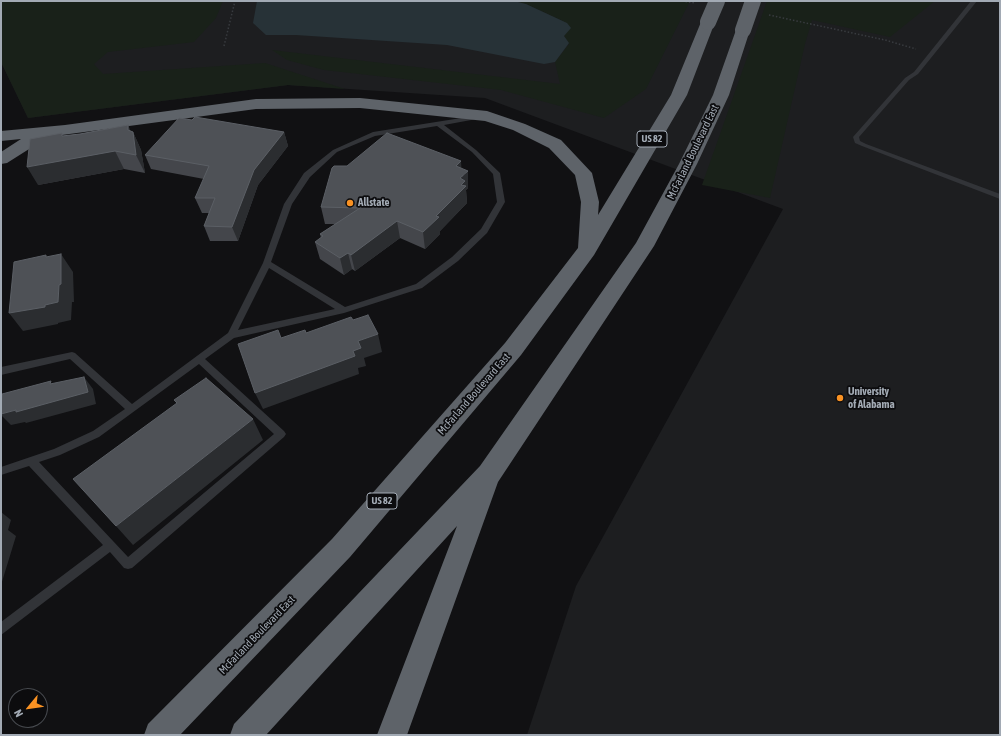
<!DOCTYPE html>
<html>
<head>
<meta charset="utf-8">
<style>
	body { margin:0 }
	#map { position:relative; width:1001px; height:736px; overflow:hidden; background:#111113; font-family:"Asap Condensed",sans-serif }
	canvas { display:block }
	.frame { position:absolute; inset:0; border:2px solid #a2aab4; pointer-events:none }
	.north { position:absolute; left:8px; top:688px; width:40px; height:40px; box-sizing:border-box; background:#0c0c0e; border:1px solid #484b50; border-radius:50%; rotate:241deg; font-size:11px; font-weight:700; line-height:16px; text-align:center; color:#a2aab4 }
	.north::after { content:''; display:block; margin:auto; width:14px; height:18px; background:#f99223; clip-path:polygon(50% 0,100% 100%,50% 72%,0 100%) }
</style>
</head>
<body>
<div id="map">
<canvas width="1001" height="736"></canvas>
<div class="frame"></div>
<div class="north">N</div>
</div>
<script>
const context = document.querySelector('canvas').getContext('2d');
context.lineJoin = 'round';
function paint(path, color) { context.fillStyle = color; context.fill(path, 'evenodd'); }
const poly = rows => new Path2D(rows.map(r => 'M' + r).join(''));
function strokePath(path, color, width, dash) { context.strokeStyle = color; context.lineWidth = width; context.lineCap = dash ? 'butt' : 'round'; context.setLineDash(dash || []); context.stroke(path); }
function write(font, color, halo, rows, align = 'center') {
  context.font = font + ' "Asap Condensed",sans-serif'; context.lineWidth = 3.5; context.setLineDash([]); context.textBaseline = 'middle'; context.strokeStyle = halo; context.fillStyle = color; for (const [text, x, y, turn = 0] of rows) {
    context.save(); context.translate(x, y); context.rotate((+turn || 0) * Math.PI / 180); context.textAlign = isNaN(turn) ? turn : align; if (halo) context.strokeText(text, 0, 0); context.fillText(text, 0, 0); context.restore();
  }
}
paint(poly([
	[1,1,1000,1,1000,735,527,735,576,586,783,209,485,98,288,85,28,118,1,62]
]), '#1d1e20');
paint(poly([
	[1,1,223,1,216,18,194,42,108,52,94,64,103,74,265,63,345,89,288,85,28,118,1,62],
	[514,1,690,1,646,89,604,118,501,90,324,70,287,60,272,50,560,84,555,62,569,44,564,36,567,23,526,4],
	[767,1,935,1,890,37,812,20,805,44,770,198,702,185]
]), '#192119');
paint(poly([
	[257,1,514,1,526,4,567,23,571,28,564,36,569,43,555,62,544,64,447,45,296,35,266,35,253,23]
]), '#273237');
strokePath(poly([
	[682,1,695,3],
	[769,15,885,40,916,49],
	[224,46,235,1]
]), '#383b3f', 1.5, [1.5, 2]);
paint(poly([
	[971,1,977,1,918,74,909,80,859,137,860,141,866,144,1000,194,1000,199,862,146,855,143,853,137,905,78,914,72,971,1],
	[480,115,482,116,482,118,444,125,476,150,500,173,505,202,487,233,458,261,422,288,344,313,234,338,205,359,284,431,286,434,284,437,132,568,128,569,124,568,110,552,1,635,1,622,103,545,29,466,1,475,1,467,54,449,93,431,125,409,70,359,1,375,1,367,72,352,75,353,132,404,228,333,263,263,284,204,304,173,333,150,373,132,480,115],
	[437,126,472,152,493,174,497,202,481,229,452,257,416,284,345,307,271,262,292,204,310,177,337,152,375,136,437,126],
	[269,268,335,309,238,330,269,268],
	[199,364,274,434,128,557,39,462,60,455,99,437,199,364]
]), '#323438');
paint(poly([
	[708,18,713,19,715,22,687,95,594,255,521,355,350,557,180,735,144,735,148,724,332,539,505,343,578,248,581,202,575,175,549,148,513,130,485,121,360,108,256,109,47,137,48,138,46,142,37,144,7,163,1,164,1,152,21,139,1,141,1,131,65,125,256,99,360,98,487,111,525,124,561,140,592,173,599,202,598,215,671,95,701,22,703,19,708,18],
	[743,26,748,27,750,30,729,95,697,164,654,246,498,482,407,735,377,735,457,526,266,735,230,735,234,724,480,466,636,243,679,164,713,95,736,30,738,27,743,26]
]), '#5e6369');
strokePath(poly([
	[708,22,717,1],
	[743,30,753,1]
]), '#5e6369', 16);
paint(poly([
	[192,120,284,132,288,146,258,185,238,241,210,241,204,226,209,213,202,213,195,198,204,179,151,169,145,155],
	[128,125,130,131,133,132,141,150,145,173,124,169,38,185,63,136,80,134],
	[461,168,468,188,466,190,467,203,440,231,440,234,425,249,400,238,355,271,352,269,344,275,320,259,315,242,321,238,320,234,336,224,325,224,321,207]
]), '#44464b');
paint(poly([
	[128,125,134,139,133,132,141,150,145,173,136,155,128,130],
	[284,132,288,146,258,185,238,241,232,227,254,170],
	[115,151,124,169,38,185,27,167],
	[461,161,462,177,468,171,468,188,466,190,467,203,440,231,440,234,425,249,423,232,456,166],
	[397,221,400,238,355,271,351,255],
	[348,253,352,269,344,275,340,258],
	[61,254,73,272,74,302,72,302,71,320,58,323,58,324,23,331,9,313,45,305],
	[378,334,382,352,364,358,366,366,358,368,359,374,263,409,255,393,353,351,358,341],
	[84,377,93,389,96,404,26,423,25,422,11,425,1,415,1,414,16,410],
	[253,419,263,440,133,545,116,526],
	[1,512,11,520,8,530,16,536,1,585]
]), '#2b2d30');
const building = poly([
	[195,117,284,132,254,170,232,227,204,226,215,198,195,198,209,166,145,155,179,118,192,120,195,117],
	[128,125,128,130,133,132,136,155,115,151,27,167,30,139,62,133,62,136,80,134,128,125],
	[387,133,461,161,456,166,468,171,460,178,465,181,461,185,466,186,436,216,439,217,423,232,397,221,351,255,348,253,340,258,315,242,323,236,320,234,360,208,321,207,332,168,334,166,347,166,387,133],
	[61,254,61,284,59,285,58,302,45,305,45,307,9,313,14,262,46,255,46,257,61,254],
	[368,315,378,334,358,341,361,348,353,351,355,356,255,393,238,344,278,330,281,338,305,330,306,333,351,317,353,320,368,315],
	[84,377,88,392,16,412,16,410,1,414,2,394,51,381,50,384,84,377],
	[206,378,253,419,116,526,73,479,177,403,174,400,206,378]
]);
paint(building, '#4e5156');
strokePath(building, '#5b5f65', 1);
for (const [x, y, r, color] of [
	[350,203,4,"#f99223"],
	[840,398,4,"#f99223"]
]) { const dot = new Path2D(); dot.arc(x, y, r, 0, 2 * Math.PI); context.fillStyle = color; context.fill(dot); strokePath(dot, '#0c0c0e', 1.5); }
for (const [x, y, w] of [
	[652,139,30],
	[382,501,30]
]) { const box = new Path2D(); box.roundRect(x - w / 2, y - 8, w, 16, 3); context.fillStyle = '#0c0c0e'; context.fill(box); strokePath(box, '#a2aab4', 1); }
write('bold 10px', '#a2aab4', null, [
	["US 82",652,139],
	["US 82",382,501]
]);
write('11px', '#a2aab4', '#0c0c0e', [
	["McFarland Boulevard East",693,152,-64],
	["McFarland Boulevard East",474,394,-49],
	["McFarland Boulevard East",257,635,-46]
]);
write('bold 11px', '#a2aab4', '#0c0c0e', [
	["Allstate",358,203],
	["University",848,392],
	["of Alabama",848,405]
], 'left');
</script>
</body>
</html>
